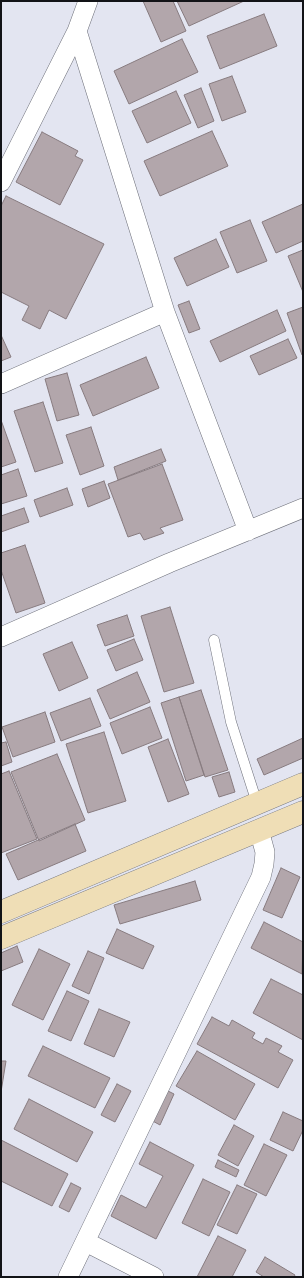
<!DOCTYPE html>
<html>
<head>
<meta charset="utf-8">
<style>
	body { margin:0 }
	#map { position:relative; width:304px; height:1278px; overflow:hidden; background:#e3e5f1; font-family:"Varela Round",sans-serif }
	canvas { display:block }
	.frame { position:absolute; inset:0; border:2px solid #121317; pointer-events:none }
</style>
</head>
<body>
<div id="map">
<canvas width="304" height="1278"></canvas>
<div class="frame"></div>
</div>
<script>
const context = document.querySelector('canvas').getContext('2d');
context.lineJoin = 'round';
function paint(path, color) { context.fillStyle = color; context.fill(path, 'evenodd'); }
const poly = rows => new Path2D(rows.map(r => 'M' + r).join(''));
function strokePath(path, color, width, dash) { context.strokeStyle = color; context.lineWidth = width; context.lineCap = dash ? 'butt' : 'round'; context.setLineDash(dash || []); context.stroke(path); }
const building = poly([
	[143,1,173,1,186,31,161,42,143,1],
	[177,1,244,1,189,26,177,1],
	[264,14,277,46,220,69,207,36,264,14],
	[182,39,198,72,129,104,114,71,182,39],
	[232,76,246,112,222,121,209,84,232,76],
	[201,88,214,121,198,128,184,95,201,88],
	[176,91,191,123,147,143,132,111,176,91],
	[212,131,228,166,160,196,144,161,212,131],
	[42,132,78,151,75,156,83,160,60,205,16,182,42,132],
	[6,196,104,244,66,319,49,310,40,329,22,320,29,306,1,292,1,206,6,196],
	[303,204,303,241,276,253,262,222,303,204],
	[250,220,267,261,237,273,220,232,250,220],
	[216,239,229,267,187,286,174,258,216,239],
	[303,250,303,292,288,256,303,250],
	[189,301,200,329,189,333,178,305,189,301],
	[303,307,303,354,302,355,287,313,303,307],
	[277,310,286,331,220,362,210,341,277,310],
	[1,335,11,357,1,361,1,335],
	[288,339,297,358,259,375,250,356,288,339],
	[146,357,159,388,93,416,80,385,146,357],
	[67,373,79,415,57,421,45,379,67,373],
	[43,402,63,463,35,472,14,411,43,402],
	[1,420,16,462,1,467,1,420],
	[91,427,104,466,80,475,66,435,91,427],
	[161,449,166,461,118,480,114,467,161,449],
	[162,464,183,520,160,528,164,533,144,540,140,533,128,537,108,484,162,464],
	[18,469,27,496,1,504,1,475,18,469],
	[104,481,110,498,88,507,82,489,104,481],
	[67,488,73,505,40,517,34,500,67,488],
	[24,508,29,522,1,532,1,516,24,508],
	[25,545,45,603,16,613,1,570,1,553,25,545],
	[170,607,194,683,164,692,141,616,170,607],
	[127,615,134,636,105,646,97,625,127,615],
	[134,639,143,660,116,671,107,650,134,639],
	[72,642,88,678,59,691,43,654,72,642],
	[137,672,150,702,110,719,97,690,137,672],
	[201,690,228,770,205,777,179,697,201,690],
	[179,697,204,775,186,781,161,703,179,697],
	[90,698,101,726,61,741,50,713,90,698],
	[150,707,162,738,122,754,110,723,150,707],
	[45,712,55,742,13,757,2,727,45,712],
	[104,732,126,801,88,813,66,744,104,732],
	[303,738,303,758,264,775,257,759,303,738],
	[168,739,189,794,168,802,148,747,168,739],
	[6,742,12,762,1,766,1,743,6,742],
	[57,754,85,820,39,841,11,772,57,754],
	[9,771,37,839,1,853,1,774,9,771],
	[229,772,235,792,219,797,212,777,229,772],
	[75,824,86,851,18,880,6,854,75,824],
	[281,868,300,877,282,918,263,910,281,868],
	[195,881,201,900,120,924,114,905,195,881],
	[264,922,303,942,302,974,251,948,264,922],
	[117,929,154,946,143,969,106,953,117,929],
	[17,946,23,962,1,971,1,953,17,946],
	[39,949,70,964,43,1020,12,1005,39,949],
	[88,951,104,958,89,994,72,986,88,951],
	[271,979,303,995,303,1040,253,1013,271,979],
	[67,991,89,1001,71,1041,48,1031,67,991],
	[99,1009,130,1022,114,1057,84,1044,99,1009],
	[212,1017,229,1026,232,1020,255,1033,252,1038,263,1044,266,1038,282,1046,278,1052,293,1060,278,1088,197,1044,212,1017],
	[43,1046,110,1078,95,1108,28,1076,43,1046],
	[197,1051,255,1084,235,1120,176,1086,197,1051],
	[1,1061,6,1061,1,1092,1,1061],
	[117,1084,131,1091,115,1122,101,1115,117,1084],
	[164,1089,174,1094,160,1125,149,1119,164,1089],
	[29,1099,93,1132,77,1162,14,1129,29,1099],
	[283,1112,303,1121,303,1130,293,1151,270,1140,283,1112],
	[234,1125,254,1136,238,1166,218,1155,234,1125],
	[1,1140,68,1174,52,1206,1,1181,1,1140],
	[150,1142,194,1165,156,1239,111,1216,121,1195,146,1208,163,1176,139,1164,150,1142],
	[264,1144,287,1155,266,1196,244,1185,264,1144],
	[218,1160,239,1170,236,1177,215,1167,218,1160],
	[203,1179,230,1192,209,1236,182,1223,203,1179],
	[71,1183,81,1188,69,1212,59,1207,71,1183],
	[237,1185,257,1194,237,1234,217,1225,237,1185],
	[218,1236,246,1250,232,1277,197,1277,218,1236],
	[265,1257,295,1275,294,1277,264,1277,256,1272,265,1257]
]);
paint(building, '#b2a6ab');
strokePath(building, '#877b7f', 1);
const lane = poly([
	[214,640,231,722,257,803]
]);
const street = poly([
	[77,31,165,312,248,531],
	[1,182,77,31,88,1],
	[1,384,165,312],
	[1,637,169,563,303,508],
	[86,1242,154,1277],
	[68,1277,261,877,264,864,265,852,259,830]
]);
const secondary = poly([
	[1,912,303,784],
	[1,938,303,812]
]);
strokePath(lane, '#6e707a', 11);
strokePath(street, '#6e707a', 20);
strokePath(secondary, '#6e707a', 23);
strokePath(lane, '#fff', 10);
strokePath(street, '#fff', 19);
strokePath(secondary, '#efdeb6', 22);
</script>
</body>
</html>
